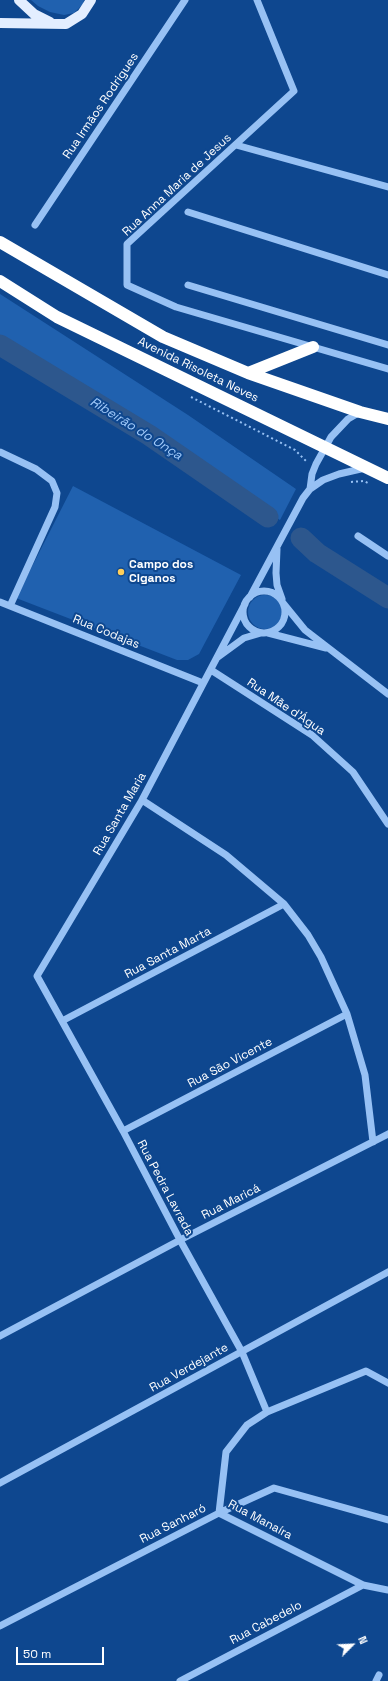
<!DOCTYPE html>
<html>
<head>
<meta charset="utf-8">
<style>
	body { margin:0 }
	#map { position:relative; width:388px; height:1681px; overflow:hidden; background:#0e478f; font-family:"Space Grotesk",sans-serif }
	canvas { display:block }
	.north { position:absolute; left:332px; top:1625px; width:40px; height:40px; -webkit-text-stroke:3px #0e478f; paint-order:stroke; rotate:66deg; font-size:11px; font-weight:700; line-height:16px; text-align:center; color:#fff }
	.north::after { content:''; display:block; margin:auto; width:14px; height:18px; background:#fff; clip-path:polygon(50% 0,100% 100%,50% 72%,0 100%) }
	.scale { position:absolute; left:16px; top:1647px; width:88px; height:18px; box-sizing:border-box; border:2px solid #fff; border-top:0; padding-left:5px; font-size:12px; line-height:14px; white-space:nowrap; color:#fff; -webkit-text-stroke:3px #0e478f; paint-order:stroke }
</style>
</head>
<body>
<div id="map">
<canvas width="388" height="1681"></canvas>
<div class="north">N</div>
<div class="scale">50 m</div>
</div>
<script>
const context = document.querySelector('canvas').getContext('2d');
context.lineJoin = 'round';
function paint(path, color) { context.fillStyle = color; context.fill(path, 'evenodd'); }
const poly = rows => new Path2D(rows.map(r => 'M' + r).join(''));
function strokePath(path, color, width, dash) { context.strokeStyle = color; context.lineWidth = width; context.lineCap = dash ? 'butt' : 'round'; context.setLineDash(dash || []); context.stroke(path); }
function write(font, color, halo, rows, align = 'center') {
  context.font = font + ' "Space Grotesk",sans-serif'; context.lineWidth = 4; context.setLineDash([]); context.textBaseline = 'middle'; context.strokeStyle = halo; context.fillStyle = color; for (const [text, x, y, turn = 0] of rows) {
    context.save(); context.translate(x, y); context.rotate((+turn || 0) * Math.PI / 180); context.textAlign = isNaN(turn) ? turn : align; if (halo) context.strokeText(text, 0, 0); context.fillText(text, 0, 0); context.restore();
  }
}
paint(poly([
	[31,0,84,0,83,4,74,13,64,15,50,12,38,6],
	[0,294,188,415,296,489,280,520,187,457,0,340],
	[73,486,241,575,199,654,188,660,177,660,16,598],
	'248 612a17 17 0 1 1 34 0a17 17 0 1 1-34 0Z'
]), '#2061af');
strokePath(poly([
	[0,345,149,435,268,517],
	[301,538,317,553,388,598]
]), '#2d578d', 21);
strokePath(poly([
	[191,397,295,450,307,462],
	[351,482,364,481,368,483]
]), '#97c1f4', 2, [2, 3]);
strokePath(poly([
	[257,0,294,91,127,244,127,285,176,307,388,369],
	[236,145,388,187],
	[188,212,388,275],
	[35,225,185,0],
	[188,285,388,345],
	[0,452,36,469,52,481,57,493,55,507,10,606],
	[310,489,312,474,316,464,331,437,348,419,360,412],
	[358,536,388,556],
	[277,549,276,573,277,585,282,599],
	'243 612a21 21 0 1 1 42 0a21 21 0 1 1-42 0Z',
	[250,597,303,498,310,489,323,480,339,474,365,468],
	[0,602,203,683],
	[283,603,305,630,388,694],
	[245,604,142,800,37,976,123,1131,180,1240,242,1352,267,1412],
	[268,633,326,648],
	[218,657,244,638,261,633],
	[211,670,312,735,353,772,388,824],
	[142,800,226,855,284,904,308,935,321,957,347,1014,365,1075,373,1142],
	[62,1021,284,904],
	[123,1131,347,1014],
	[0,1336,180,1240,388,1134],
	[388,1383,366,1371,267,1412,247,1425,226,1452,219,1513,363,1585,388,1590],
	[0,1483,388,1272],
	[0,1626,219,1513,274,1488,388,1520],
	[180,1681,363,1585],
	[376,1681,379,1675]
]), '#97c1f4', 7);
strokePath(poly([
	[19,0,34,14,50,22],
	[0,23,66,24,82,14,91,0]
]), '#e3eeff', 10);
strokePath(poly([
	[0,242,163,337,248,373,360,412,388,419],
	[0,281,57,317,388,478],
	[248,373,313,347]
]), '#fff', 12);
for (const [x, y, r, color] of [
	[121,572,4,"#ffce59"]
]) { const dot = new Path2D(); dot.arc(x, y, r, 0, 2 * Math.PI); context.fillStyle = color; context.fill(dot); strokePath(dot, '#0e478f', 1.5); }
write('12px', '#fff', '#0e478f', [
	["Rua Irmãos Rodrigues",101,106,-56],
	["Rua Anna Maria de Jesus",177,185,-43],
	["Avenida Risoleta Neves",198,370,26],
	["Rua Codajas",106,632,22],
	["Rua Mãe d'Água",286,707,34],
	["Rua Santa Maria",120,814,-60],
	["Rua Santa Marta",168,953,-28],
	["Rua São Vicente",230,1063,-28],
	["Rua Pedra Lavrada",165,1188,62],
	["Rua Maricá",231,1202,-27],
	["Rua Verdejante",189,1368,-29],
	["Rua Manaíra",260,1520,28],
	["Rua Sanharó",173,1524,-27],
	["Rua Cabedelo",266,1623,-28]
]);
write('bold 12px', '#fff', '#0e478f', [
	["Campo dos",129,565],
	["Ciganos",129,579]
], 'left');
write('italic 13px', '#a2cbfb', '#0e478f', [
	["Ribeirão do Onça",136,429,32]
]);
</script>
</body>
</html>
